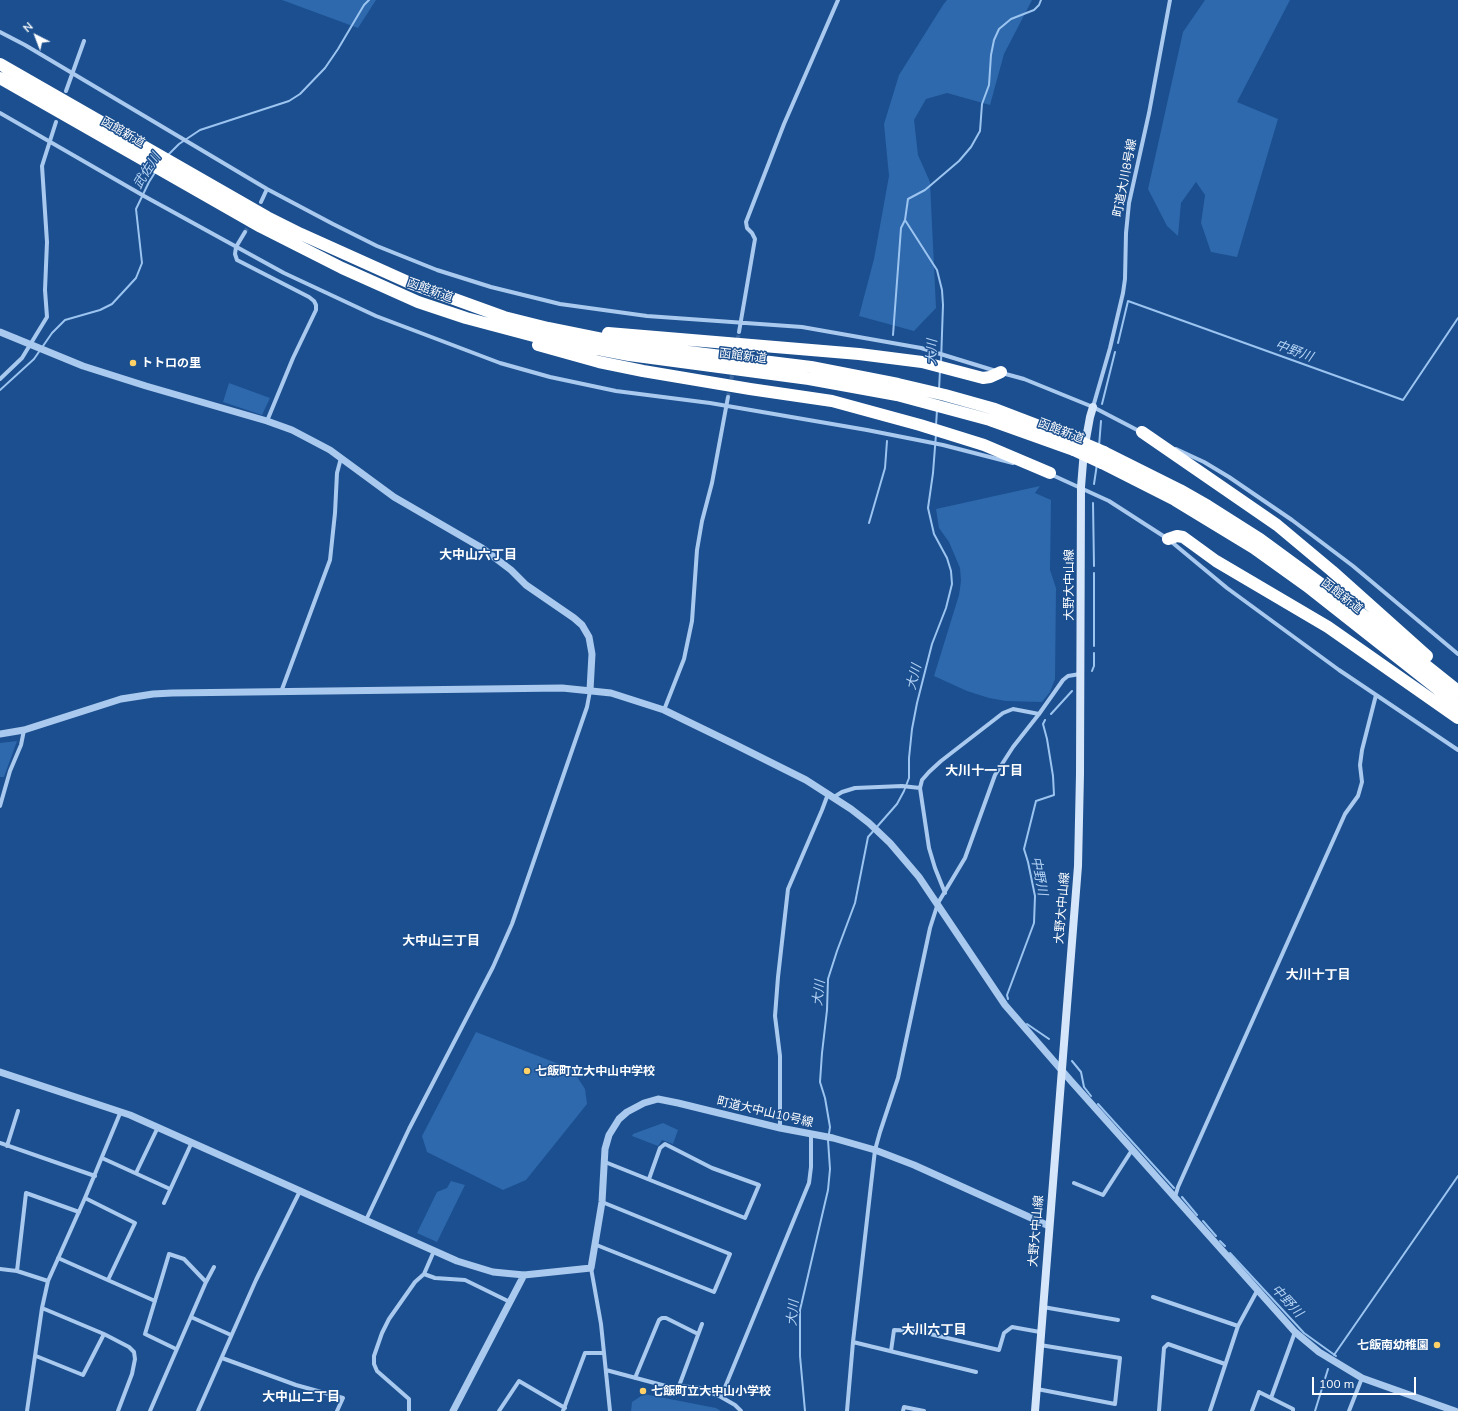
<!DOCTYPE html>
<html>
<head>
<meta charset="utf-8">
<style>
	body { margin:0 }
	#map { position:relative; width:1458px; height:1411px; overflow:hidden; background:#1b4f8f; font-family:Mulish,sans-serif }
	canvas { display:block }
	.north { position:absolute; left:16px; top:16px; width:40px; height:40px; -webkit-text-stroke:3px #1b4f8f; paint-order:stroke; rotate:318deg; font-size:11px; font-weight:700; line-height:16px; text-align:center; color:#fff }
	.north::after { content:''; display:block; margin:auto; width:14px; height:18px; background:#fff; clip-path:polygon(50% 0,100% 100%,50% 72%,0 100%) }
	.scale { position:absolute; left:1312px; top:1377px; width:104px; height:18px; box-sizing:border-box; border:2px solid #fff; border-top:0; padding-left:5px; font-size:12px; line-height:14px; white-space:nowrap; color:#fff; -webkit-text-stroke:3px #1b4f8f; paint-order:stroke }
</style>
</head>
<body>
<div id="map">
<canvas width="1458" height="1411"></canvas>
<div class="north">N</div>
<div class="scale">100 m</div>
</div>
<script>
const context = document.querySelector('canvas').getContext('2d');
context.lineJoin = 'round';
function paint(path, color) { context.fillStyle = color; context.fill(path, 'evenodd'); }
const poly = rows => new Path2D(rows.map(r => 'M' + r).join(''));
function strokePath(path, color, width, dash) { context.strokeStyle = color; context.lineWidth = width; context.lineCap = dash ? 'butt' : 'round'; context.setLineDash(dash || []); context.stroke(path); }
function write(font, color, halo, rows, align = 'center') {
  context.font = font + ' Mulish,"Noto Sans JP",sans-serif'; context.lineWidth = 3; context.setLineDash([]); context.textBaseline = 'middle'; context.strokeStyle = halo; context.fillStyle = color; for (const [text, x, y, turn = 0] of rows) {
    context.save(); context.translate(x, y); context.rotate((+turn || 0) * Math.PI / 180); context.textAlign = isNaN(turn) ? turn : align; if (halo) context.strokeText(text, 0, 0); context.fillText(text, 0, 0); context.restore();
  }
}
paint(poly([
	[282,0,376,0,358,28],
	[947,0,1032,0,1004,54,990,105,947,93,926,99,914,120,918,155,930,182,936,308,914,331,859,316,874,259,889,176,884,124,899,75,943,5],
	[1205,0,1290,0,1237,102,1278,119,1237,257,1211,252,1201,223,1205,195,1196,182,1181,203,1178,236,1167,226,1148,189,1183,32],
	[229,383,270,398,262,415,223,402],
	[1040,486,1035,493,1051,500,1050,570,1056,588,1055,679,1050,692,1042,702,1006,701,989,698,967,691,934,676,959,595,961,581,960,568,949,542,939,528,936,509],
	[17,741,4,777,0,777,0,743],
	[476,1032,572,1069,585,1089,587,1104,526,1180,503,1190,427,1152,422,1136],
	[663,1123,678,1130,673,1144,662,1140,658,1146,632,1136,633,1134],
	[451,1181,465,1185,437,1242,417,1233,437,1192,447,1188],
	[644,1394,716,1408,721,1411,631,1411,632,1402]
]), '#2e69ad');
strokePath(poly([
	[168,155,179,144,200,130,289,101,300,94,325,68,338,49,364,5,369,0],
	[893,335,901,228,905,220],
	[1118,343,1128,301,1403,400,1458,318],
	[941,362,943,305,942,290,937,270,905,220,908,199,925,190,959,161,971,147,980,131,982,104,989,85,991,55,994,40,999,29,1011,19,1034,10,1039,5,1041,0],
	[0,390,34,359,52,333,65,320,100,310,112,304,136,278,142,263,136,209,149,182,156,171],
	[939,390,940,370],
	[1102,404,1115,352],
	[936,426,937,410],
	[1099,446,1101,421],
	[1094,484,1097,464],
	[1093,503,1094,566],
	[869,523,885,468,887,441],
	[1094,573,1094,646],
	[1092,671,1094,666,1094,653],
	[1051,714,1072,691],
	[1008,999,1007,995,1034,923,1035,896,1028,862,1024,849,1036,801,1054,795,1053,776,1047,739,1043,724,1045,720],
	[1027,1024,1049,1039],
	[1072,1061,1081,1072,1084,1087,1091,1096],
	[1098,1104,1174,1188],
	[1182,1197,1197,1215],
	[1203,1221,1216,1236],
	[1220,1241,1225,1246],
	[1230,1253,1304,1333,1336,1356],
	[1334,1355,1458,1176],
	[805,1411,800,1356,800,1310,828,1190,830,1169,828,1140,830,1127,825,1098,820,1082,822,1053,827,1010,828,979,837,951,855,903,868,837,897,804,904,791,909,778,909,758,912,729,917,703,932,644,946,608,952,584,951,571,947,558,934,534,928,508,933,473,936,434],
	[1315,1411,1328,1369]
]), '#9cc4f0', 2);
strokePath(poly([
	[245,232,251,222],
	[735,357,739,332],
	[728,397,733,370]
]), '#3d69a0', 4, [4, 2]);
strokePath(poly([
	[0,32,25,45,267,189,333,224,377,246,437,270,491,287,560,304,647,316,802,327,921,348,996,371],
	[66,91,84,41],
	[0,113,144,196,284,273,376,316,500,363,550,377,616,391,710,403,867,430,943,445,1013,463],
	[261,202,267,189],
	[245,232,236,247,235,254,237,260,309,297,314,301,316,305,316,310,293,358,267,421],
	[739,332,755,239,752,233,747,228,746,222,784,124,838,0],
	[1002,373,1024,379,1093,407,1141,432],
	[0,379,22,358,47,317,45,290,47,242,42,166,56,122],
	[1093,407,1110,348,1123,293,1125,279,1126,233,1129,203,1149,113,1170,0],
	[1176,449,1204,462,1229,477,1292,520,1353,566,1458,654],
	[1050,474,1109,501,1168,539,1227,588,1339,670,1458,750],
	[281,692,330,560,335,513,337,473,341,458],
	[664,710,684,659,692,621,697,550,702,521,712,483,728,397],
	[834,797,842,792,855,788,902,786,920,788],
	[0,806,10,771,21,745,24,730],
	[945,893,935,868,929,848,920,788,922,780,929,772,941,761,1003,713,1013,709,1039,714],
	[780,1128,780,1056,775,1016,778,977,788,889,822,810,828,794],
	[0,1143,95,1176],
	[7,1146,18,1111],
	[102,1158,170,1189],
	[605,1162,745,1218,759,1185,712,1168,665,1144,660,1148,649,1179],
	[136,1173,158,1127],
	[1074,1183,1103,1195,1132,1150],
	[1175,1197,1178,1187,1345,814,1358,796,1362,782,1360,765,1362,750,1376,695],
	[85,1198,135,1223,108,1280],
	[164,1203,192,1142],
	[366,1220,409,1129,493,967,512,924,587,707,590,691],
	[594,1244,714,1292,730,1254,602,1202],
	[58,1258,155,1301],
	[591,1268,601,1324,610,1411],
	[0,1269,17,1271,48,1281],
	[17,1271,26,1193,79,1212],
	[424,1274,434,1251],
	[1153,1297,1238,1326],
	[1043,1307,1118,1320],
	[191,1317,231,1335],
	[104,1334,129,1347,134,1352,135,1359,132,1374,118,1411],
	[853,1342,976,1372],
	[176,1349,145,1334,169,1254,184,1259,206,1282],
	[891,1351,894,1330,917,1331,999,1350,1004,1333,1012,1327,1040,1332],
	[36,1356,83,1375,104,1334,42,1308],
	[222,1358,296,1385,343,1398,337,1411],
	[606,1370,677,1389,679,1386,700,1388,721,1397,809,1183,811,1167,811,1134],
	[635,1378,659,1320,662,1318,666,1318,698,1334],
	[679,1386,702,1324],
	[1037,1389,1115,1404,1120,1358,1040,1345],
	[721,1397,735,1405,741,1411],
	[1271,1398,1295,1332],
	[27,1411,42,1308,48,1281,85,1198,121,1111],
	[150,1411,206,1282,214,1267],
	[198,1411,256,1280,300,1191],
	[409,1411,409,1399,377,1371,374,1364,374,1356,382,1333,389,1319,415,1282,424,1274,435,1278,465,1280,510,1302],
	[499,1411,519,1381,565,1408],
	[563,1411,585,1353,604,1353],
	[847,1411,853,1342,875,1150,880,1132,898,1078,930,928,938,903,965,858,995,775,1013,747,1039,714,1063,680,1068,676,1080,674],
	[903,1411,904,1407,924,1411],
	[1159,1411,1164,1348,1168,1344,1225,1364],
	[1210,1411,1238,1326,1257,1291],
	[1252,1411,1259,1392,1293,1409,1293,1411],
	[1349,1411,1362,1378]
]), '#a9c9ee', 4);
strokePath(poly([
	[0,332,83,366,146,386,267,421,292,430,330,450,394,497,482,548,511,570,526,585,574,618,582,625,589,637,592,654,590,690],
	[0,734,24,730,121,699,153,694,172,693,562,688,611,693,664,710,734,744,806,780,851,809,869,823,890,843,919,877,1005,1005,1071,1081,1295,1332,1319,1352,1362,1378,1455,1411],
	[0,1072,130,1115,457,1261,493,1272,524,1275,591,1268,602,1202,605,1149,609,1135,619,1119,627,1112,644,1103,658,1099,678,1103,780,1128,833,1138,875,1150,914,1165,1049,1226],
	[453,1411,524,1275]
]), '#a9c9ee', 7);
strokePath(poly([
	[1035,1411,1078,866,1080,774,1081,487,1084,450,1090,417,1093,407]
]), '#d6e6fa', 8);
strokePath(poly([
	[0,64,267,217,301,234,410,283,504,317,548,328,632,345,811,367,898,384,945,395,995,409,1076,440],
	[0,78,261,227,342,268,418,302,466,318,545,339,629,355,809,379,897,395,990,420,1074,450],
	[608,333,859,354,922,362,983,378,990,377,1001,372],
	[538,345,599,362,643,371,750,389,832,401,920,425,984,445,1050,473],
	[1142,432,1277,525,1332,571,1427,656],
	[1104,452,1180,490,1208,506,1260,539,1354,608,1458,691],
	[1102,463,1175,500,1254,548,1307,586,1458,705],
	[1168,539,1177,536,1183,537,1216,561,1328,627,1458,718]
]), '#fff', 12);
strokePath(poly([
	[1076,440,1104,452],
	[1074,450,1102,463]
]), '#fff', 12);
for (const [x, y, r, color] of [
	[133,363,4,"#ffd166"],
	[527,1071,4,"#ffd166"],
	[1437,1345,4,"#ffd166"],
	[643,1391,4,"#ffd166"]
]) { const dot = new Path2D(); dot.arc(x, y, r, 0, 2 * Math.PI); context.fillStyle = color; context.fill(dot); strokePath(dot, '#1b4f8f', 1.5); }
write('12px', '#fff', '#1b4f8f', [
	["函館新道",123,132,30],
	["町道大川8号線",1125,178,-79],
	["函館新道",430,290,20],
	["函館新道",743,356,7],
	["函館新道",1061,431,21],
	["大野大中山線",1069,585,-90],
	["函館新道",1342,596,38],
	["大野大中山線",1062,908,-85],
	["町道大中山10号線",765,1112,13],
	["大野大中山線",1036,1231,-85]
]);
write('bold 12px', '#fff', '#1b4f8f', [
	["トトロの里",141,363],
	["七飯町立大中山中学校",535,1071],
	["七飯南幼稚園",1429,1345,"right"],
	["七飯町立大中山小学校",651,1391]
], 'left');
write('italic 13px', '#b5d3f5', '#1b4f8f', [
	["武佐川",147,171,-58],
	["中野川",1294,351,20],
	["大川",932,352,-88],
	["大川",914,677,-76],
	["中野川",1039,876,79],
	["大川",819,993,-84],
	["中野川",1287,1301,47],
	["大川",793,1313,-85]
]);
write('bold 13px', '#fff', '#1b4f8f', [
	["大中山六丁目",478,555],
	["大川十一丁目",984,771],
	["大中山三丁目",441,941],
	["大川十丁目",1318,975],
	["大川六丁目",934,1330],
	["大中山二丁目",301,1397]
]);
</script>
</body>
</html>
